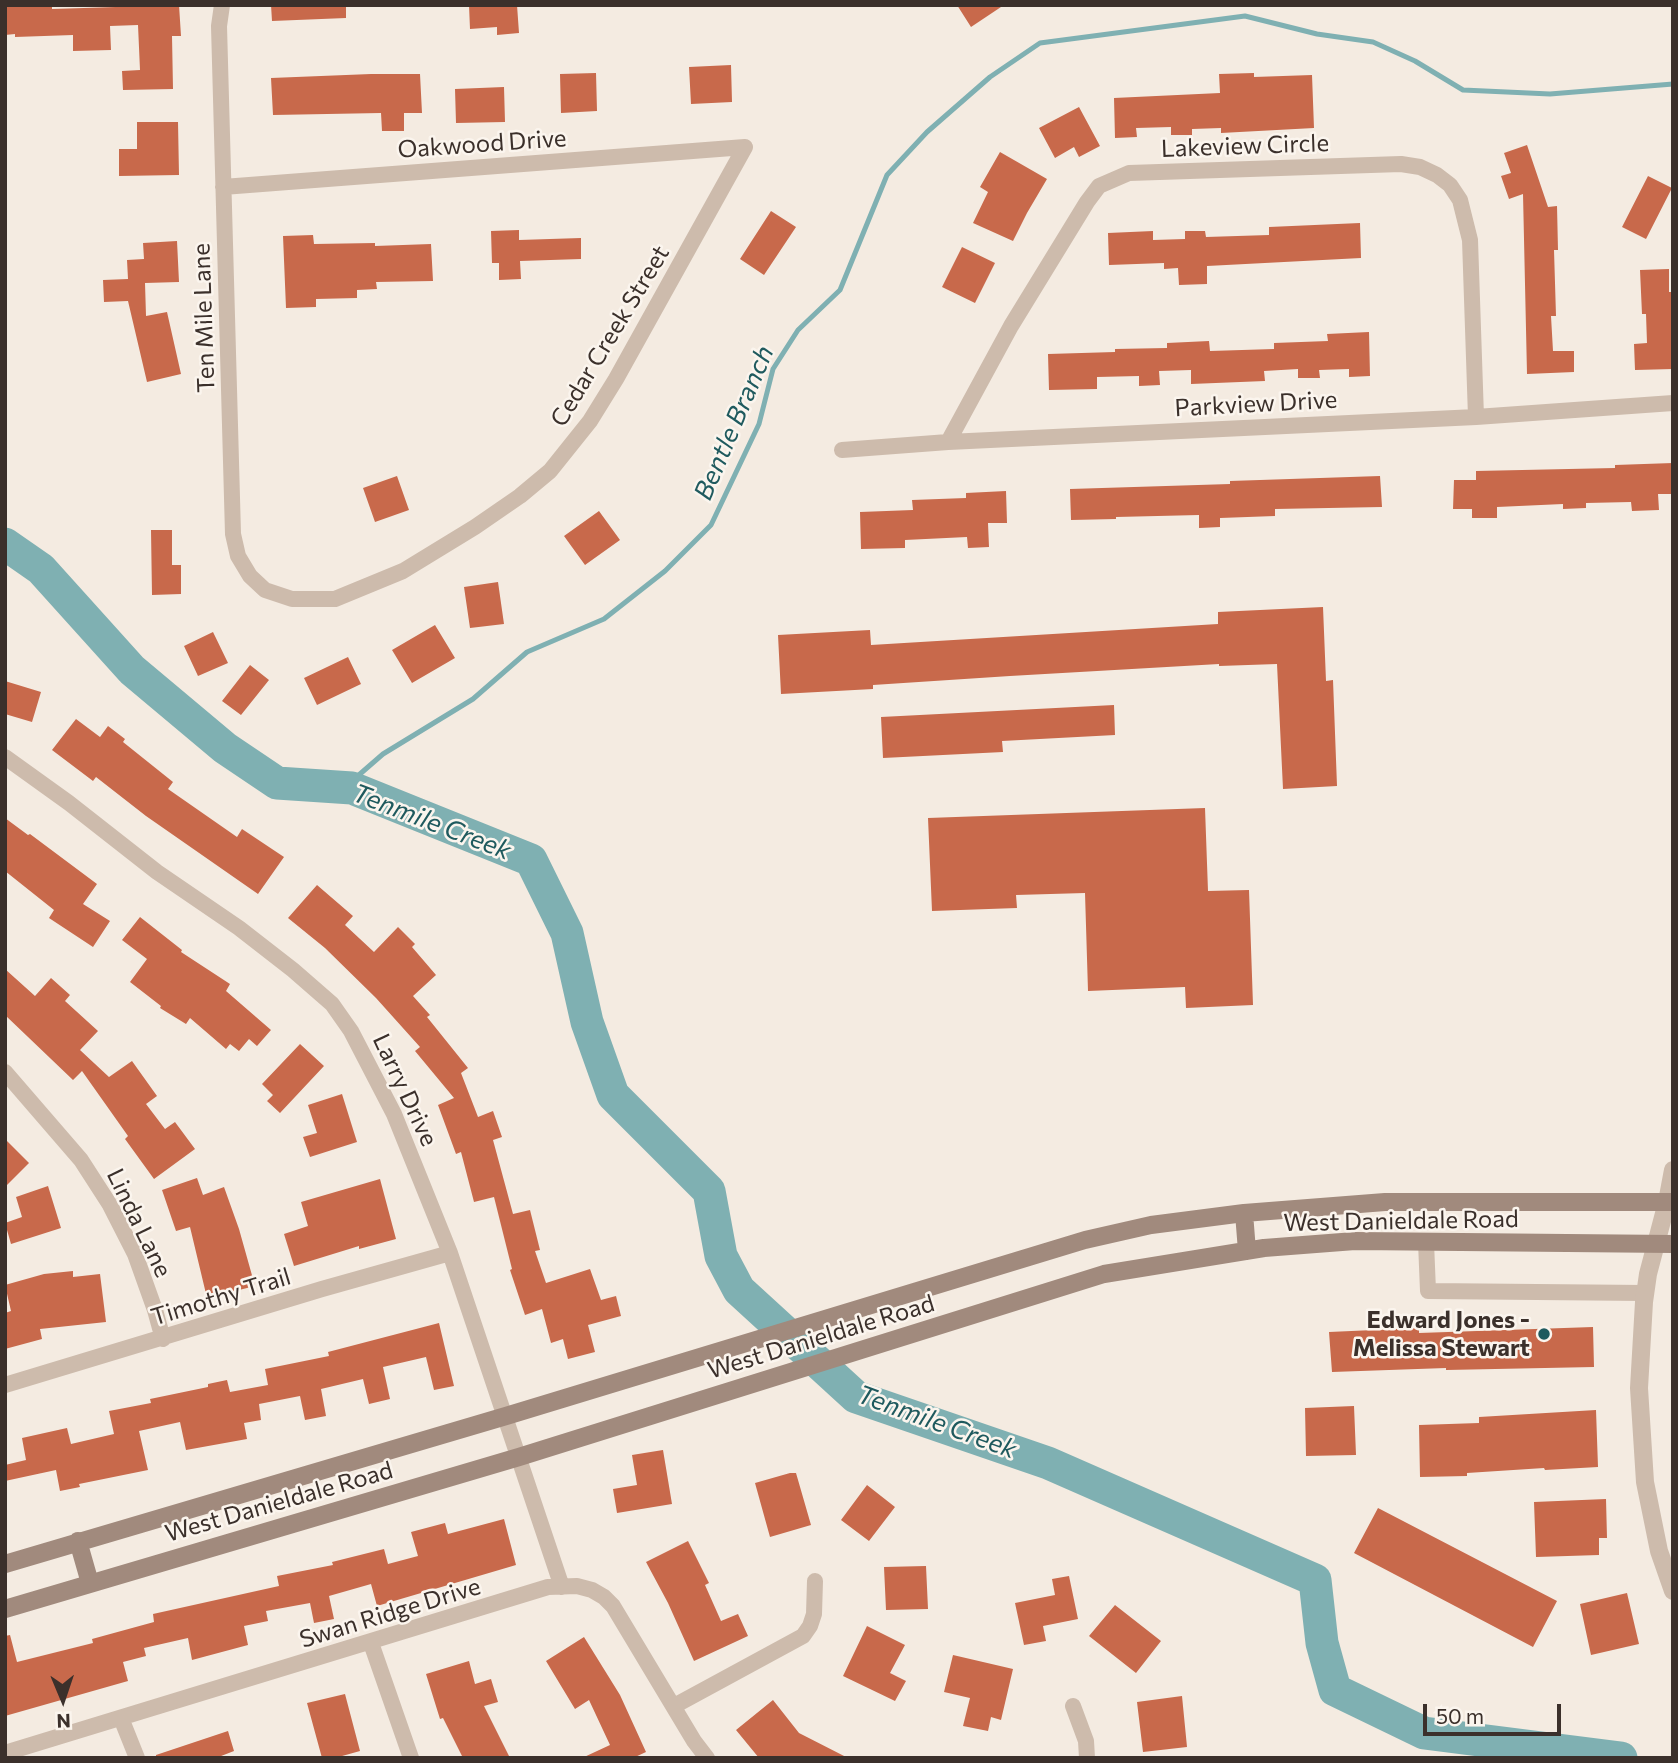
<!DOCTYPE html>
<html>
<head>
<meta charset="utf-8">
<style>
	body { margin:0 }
	#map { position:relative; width:1678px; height:1763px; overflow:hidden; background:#f4ebe1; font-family:Commissioner,sans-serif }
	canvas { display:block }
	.frame { position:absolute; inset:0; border:7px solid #3b302b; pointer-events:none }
	.north { position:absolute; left:28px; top:1665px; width:70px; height:70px; -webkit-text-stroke:5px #fbf5ee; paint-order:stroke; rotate:178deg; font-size:19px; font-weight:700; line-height:28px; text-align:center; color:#3b302b }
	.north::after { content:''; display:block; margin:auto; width:24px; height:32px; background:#3b302b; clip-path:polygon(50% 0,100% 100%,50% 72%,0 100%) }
	.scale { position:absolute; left:1423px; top:1704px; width:138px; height:32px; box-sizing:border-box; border:4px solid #3b302b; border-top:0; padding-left:9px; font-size:21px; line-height:24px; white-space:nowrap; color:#3b302b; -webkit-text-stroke:5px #fbf5ee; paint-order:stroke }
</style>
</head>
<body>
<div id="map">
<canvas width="1678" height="1763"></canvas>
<div class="frame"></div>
<div class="north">N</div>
<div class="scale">50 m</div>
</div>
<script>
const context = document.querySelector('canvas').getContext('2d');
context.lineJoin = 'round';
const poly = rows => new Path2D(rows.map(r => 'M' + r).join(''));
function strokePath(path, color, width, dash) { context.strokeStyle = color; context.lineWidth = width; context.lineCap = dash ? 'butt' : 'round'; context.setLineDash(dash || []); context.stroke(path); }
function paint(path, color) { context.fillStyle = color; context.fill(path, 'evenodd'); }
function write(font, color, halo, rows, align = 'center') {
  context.font = font + ' Commissioner,sans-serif'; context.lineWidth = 5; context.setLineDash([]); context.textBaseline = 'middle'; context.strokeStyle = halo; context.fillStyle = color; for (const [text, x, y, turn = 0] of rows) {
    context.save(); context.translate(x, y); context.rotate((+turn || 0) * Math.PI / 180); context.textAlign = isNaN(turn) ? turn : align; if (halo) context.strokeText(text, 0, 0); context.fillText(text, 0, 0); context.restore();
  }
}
strokePath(poly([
	[345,787,383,754,473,699,527,652,604,619,665,571,711,525,759,424,773,369,798,330,840,290,887,175,927,132,990,77,1040,43,1245,16,1317,34,1373,42,1415,61,1463,90,1550,94,1673,84]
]), '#7fb0b2', 5);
strokePath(poly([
	[5,544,41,569,132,670,225,748,277,783,352,788,531,860,567,933,587,1022,613,1095,709,1191,721,1256,739,1290,856,1397,1048,1463,1315,1580,1322,1643,1335,1690,1424,1733,1621,1758]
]), '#7fb0b2', 33);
paint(poly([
	[5,5,52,5,52,9,179,5,181,36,172,36,173,89,123,90,122,71,140,70,138,25,110,26,111,50,73,51,73,35,15,37,15,34,5,35],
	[271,5,346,5,346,18,272,21],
	[469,5,517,5,519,33,497,35,497,27,470,29],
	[957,5,1004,5,971,27],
	[731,65,732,102,691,104,689,67],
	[596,73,597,111,561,113,560,74],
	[1254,73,1254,77,1312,75,1314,128,1221,133,1221,128,1192,129,1192,135,1171,135,1171,127,1136,128,1137,137,1115,138,1114,98,1220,93,1219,74],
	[371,74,420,74,422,113,404,113,404,131,382,131,381,113,273,115,271,78],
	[504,87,505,122,456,123,455,89],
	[1079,107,1100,146,1079,157,1074,147,1055,158,1039,128],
	[137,122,178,122,179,175,119,176,119,149,137,149],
	[1527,145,1548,207,1557,206,1558,250,1554,250,1556,316,1551,316,1553,351,1574,351,1574,372,1527,374,1523,194,1509,199,1501,176,1511,173,1504,153],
	[1000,152,1047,179,1027,213,1013,241,973,223,988,192,980,187],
	[1648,176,1672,188,1646,239,1622,227],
	[771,211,796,227,764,275,740,259],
	[1360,223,1361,258,1207,266,1207,284,1179,285,1178,268,1164,269,1164,263,1109,265,1108,233,1153,231,1153,240,1185,239,1185,231,1205,231,1206,237,1269,235,1269,227],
	[519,230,519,240,581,238,581,259,520,261,521,279,499,280,499,263,492,263,491,231],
	[313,235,314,244,375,243,375,246,431,244,433,281,376,282,377,289,357,290,357,298,316,299,316,307,286,308,283,236],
	[177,241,179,282,145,283,146,316,167,312,181,374,147,382,128,301,104,302,103,280,128,279,127,260,144,259,143,243],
	[962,247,995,263,975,303,942,287],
	[1669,269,1669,292,1673,292,1673,369,1635,370,1634,344,1647,343,1646,314,1642,314,1640,270],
	[1369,332,1370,376,1349,377,1349,369,1319,370,1320,378,1298,378,1298,369,1264,371,1265,381,1191,384,1191,370,1159,371,1160,385,1139,386,1139,376,1097,377,1097,389,1049,390,1048,354,1115,352,1115,349,1167,348,1167,343,1209,341,1210,351,1274,349,1274,343,1328,341,1327,334],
	[1673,463,1673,494,1658,494,1659,510,1632,511,1631,502,1586,503,1586,508,1563,509,1563,504,1497,507,1497,518,1472,518,1472,509,1453,509,1454,480,1476,480,1476,471,1615,468,1615,465],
	[397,476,409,510,375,522,363,488],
	[1380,476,1382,507,1275,509,1275,516,1220,518,1220,527,1199,528,1199,515,1116,517,1116,519,1071,520,1070,489,1230,484,1230,481],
	[1006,491,1007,523,988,523,989,547,968,548,967,537,905,540,905,548,861,549,860,512,913,510,912,500,966,498,966,493],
	[599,511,620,540,585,565,564,536],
	[151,530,172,530,172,565,181,565,181,594,152,595],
	[498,582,504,624,470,628,464,587],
	[1323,607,1326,681,1333,680,1337,786,1283,789,1277,664,1219,666,1219,664,1010,676,873,685,873,689,781,694,778,635,870,630,871,645,1218,624,1218,612],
	[435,625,455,658,412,683,392,650],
	[213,632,228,663,198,676,184,646],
	[348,657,361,684,317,705,304,678],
	[250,665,269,680,241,715,222,701],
	[5,681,41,692,32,722,5,714],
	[1114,705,1115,735,1002,741,1003,752,883,758,881,717],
	[76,719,100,737,108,726,125,739,123,742,173,782,168,789,237,837,242,829,284,857,258,894,146,816,96,777,93,781,52,750],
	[1205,808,1208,891,1249,890,1253,1005,1186,1008,1185,987,1088,991,1085,893,1016,895,1017,908,932,911,928,818],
	[5,818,28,835,30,834,97,884,83,904,110,921,93,947,49,918,54,910,5,871],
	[317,885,353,916,345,925,374,952,398,927,415,944,412,947,436,975,413,996,430,1015,427,1017,468,1068,461,1073,478,1117,493,1111,502,1137,493,1140,513,1214,530,1210,540,1250,535,1251,546,1283,590,1269,601,1300,616,1296,621,1316,588,1325,595,1352,568,1359,563,1339,551,1343,542,1309,525,1315,510,1270,512,1269,494,1197,474,1202,461,1152,456,1154,438,1105,454,1098,415,1051,420,1047,376,998,325,948,288,918],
	[140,917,182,950,181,952,230,984,226,991,271,1030,257,1046,249,1039,239,1051,230,1044,226,1049,190,1018,186,1024,160,1008,161,1006,130,982,147,959,122,940],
	[5,969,35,996,51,978,70,995,65,1001,98,1031,80,1050,109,1077,132,1061,157,1096,146,1104,165,1129,175,1122,195,1149,154,1179,125,1139,128,1136,82,1071,73,1080,5,1015],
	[300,1044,324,1066,280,1113,267,1101,273,1095,262,1084],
	[342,1094,357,1142,310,1157,303,1137,317,1133,308,1105],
	[5,1139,29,1163,5,1187],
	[197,1178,203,1195,224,1187,239,1229,255,1286,207,1298,190,1227,176,1231,162,1190],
	[380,1179,396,1239,359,1249,359,1246,294,1266,284,1234,308,1226,301,1202],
	[48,1186,61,1228,11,1244,5,1223,22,1217,16,1197],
	[73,1271,73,1277,100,1274,106,1322,40,1329,42,1339,5,1349,5,1313,11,1311,5,1285,44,1274],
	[439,1323,454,1386,434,1390,426,1357,383,1367,390,1399,369,1404,363,1379,321,1389,326,1416,305,1420,300,1396,259,1404,261,1420,244,1423,247,1439,186,1450,180,1422,139,1431,148,1470,79,1484,80,1487,60,1491,56,1470,5,1481,5,1465,26,1460,22,1438,67,1428,71,1444,114,1434,109,1411,151,1403,150,1399,208,1387,208,1384,227,1380,230,1392,268,1385,265,1369,329,1356,328,1352],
	[1593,1327,1594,1367,1446,1370,1446,1368,1332,1372,1329,1332,1419,1328,1419,1333],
	[1354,1406,1356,1455,1306,1456,1305,1408],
	[1596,1410,1598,1467,1545,1470,1544,1468,1467,1473,1467,1476,1420,1477,1419,1425,1479,1423,1479,1417],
	[663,1450,672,1504,617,1513,613,1489,637,1485,632,1455],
	[790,1473,796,1473,811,1525,770,1537,755,1483],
	[867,1485,895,1507,869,1541,841,1520],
	[1606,1499,1607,1538,1599,1538,1599,1555,1536,1557,1534,1502],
	[1378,1508,1557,1601,1533,1647,1354,1553],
	[504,1519,516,1565,377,1606,371,1584,329,1596,334,1619,314,1623,310,1603,266,1611,268,1621,244,1626,248,1645,192,1660,188,1638,144,1648,146,1656,123,1662,128,1681,5,1716,5,1636,10,1635,17,1662,93,1643,92,1639,154,1622,153,1614,279,1586,277,1576,333,1565,332,1562,384,1549,388,1564,418,1556,411,1532,445,1523,448,1534],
	[688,1541,709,1583,705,1585,721,1621,738,1614,748,1636,694,1661,668,1603,646,1562],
	[926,1566,928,1609,886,1610,884,1567],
	[1069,1576,1078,1619,1043,1626,1046,1641,1024,1645,1015,1603,1055,1595,1052,1579],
	[1627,1593,1639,1644,1591,1655,1580,1604],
	[1115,1605,1161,1641,1136,1673,1089,1636],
	[867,1626,905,1645,890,1673,906,1681,895,1701,843,1676],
	[584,1637,620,1695,646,1752,633,1758,582,1758,610,1745,589,1700,575,1709,546,1661],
	[953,1655,1013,1669,1001,1720,991,1717,988,1731,963,1726,970,1698,944,1692],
	[469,1661,475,1684,491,1679,498,1702,484,1706,510,1758,463,1758,443,1718,440,1719,426,1674],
	[345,1694,360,1751,335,1758,322,1758,307,1703],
	[1182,1696,1187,1747,1143,1752,1137,1702],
	[773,1700,799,1733,848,1758,759,1758,736,1730],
	[228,1731,234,1751,216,1758,156,1758,156,1755]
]), '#c8694b');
strokePath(poly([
	[222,5,219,26,233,534,238,556,250,576,265,590,292,599,335,599,403,571,475,527,520,496,550,471,590,421,616,379,745,147],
	[223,187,745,147],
	[948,442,1011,326,1087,202,1099,186,1129,173,1401,164,1420,167,1437,175,1450,185,1460,200,1470,240,1476,417],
	[842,450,948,442,1476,417,1673,403],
	[5,757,69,803,157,872,239,928,293,970,332,1004,351,1031,394,1114,450,1253,562,1587],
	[5,1072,81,1160,110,1205,135,1254,155,1310,163,1339],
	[1426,1242,1428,1291,1645,1293],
	[5,1385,322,1289,450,1253],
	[371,1643,411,1758],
	[674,1706,803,1636,810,1626,814,1614,815,1581],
	[1073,1706,1086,1741,1087,1758],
	[121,1718,137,1758],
	[5,1753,548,1587,577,1586,592,1590,604,1597,613,1606,694,1741,707,1758]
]), '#cdbbac', 16);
strokePath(poly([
	[1673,1170,1667,1202,1648,1274,1644,1302,1639,1388,1645,1482,1659,1551,1673,1591]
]), '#cdbbac', 18);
strokePath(poly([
	[1244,1213,1247,1251],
	[78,1541,90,1583],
	[5,1564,506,1416,1085,1240,1151,1225,1244,1213,1385,1202,1673,1202],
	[5,1609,519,1457,1104,1274,1264,1248,1355,1241,1673,1244]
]), '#a18a7d', 18);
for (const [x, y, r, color] of [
	[1544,1334,7,"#1f5a5e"]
]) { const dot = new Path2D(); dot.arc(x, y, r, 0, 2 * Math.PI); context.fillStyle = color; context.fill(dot); strokePath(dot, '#fbf5ee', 2.5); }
write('24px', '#3b302b', '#fbf5ee', [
	["Oakwood Drive",482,144,-4],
	["Lakeview Circle",1245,146,-2],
	["Ten Mile Lane",204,318,-92],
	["Cedar Creek Street",610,336,-59],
	["Parkview Drive",1256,404,-3],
	["Larry Drive",405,1090,65],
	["West Danieldale Road",1401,1221,-1],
	["Linda Lane",139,1223,64],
	["Timothy Trail",221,1297,-17],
	["West Danieldale Road",821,1337,-17],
	["West Danieldale Road",279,1502,-16],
	["Swan Ridge Drive",390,1613,-17]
]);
write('bold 24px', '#3b302b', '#fbf5ee', [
	["Edward Jones -",1530,1320],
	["Melissa Stewart",1530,1348]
], 'right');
write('italic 26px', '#1f5a5e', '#fbf5ee', [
	["Bentle Branch",734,423,-67],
	["Tenmile Creek",432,822,21],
	["Tenmile Creek",937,1422,20]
]);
</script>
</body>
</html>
